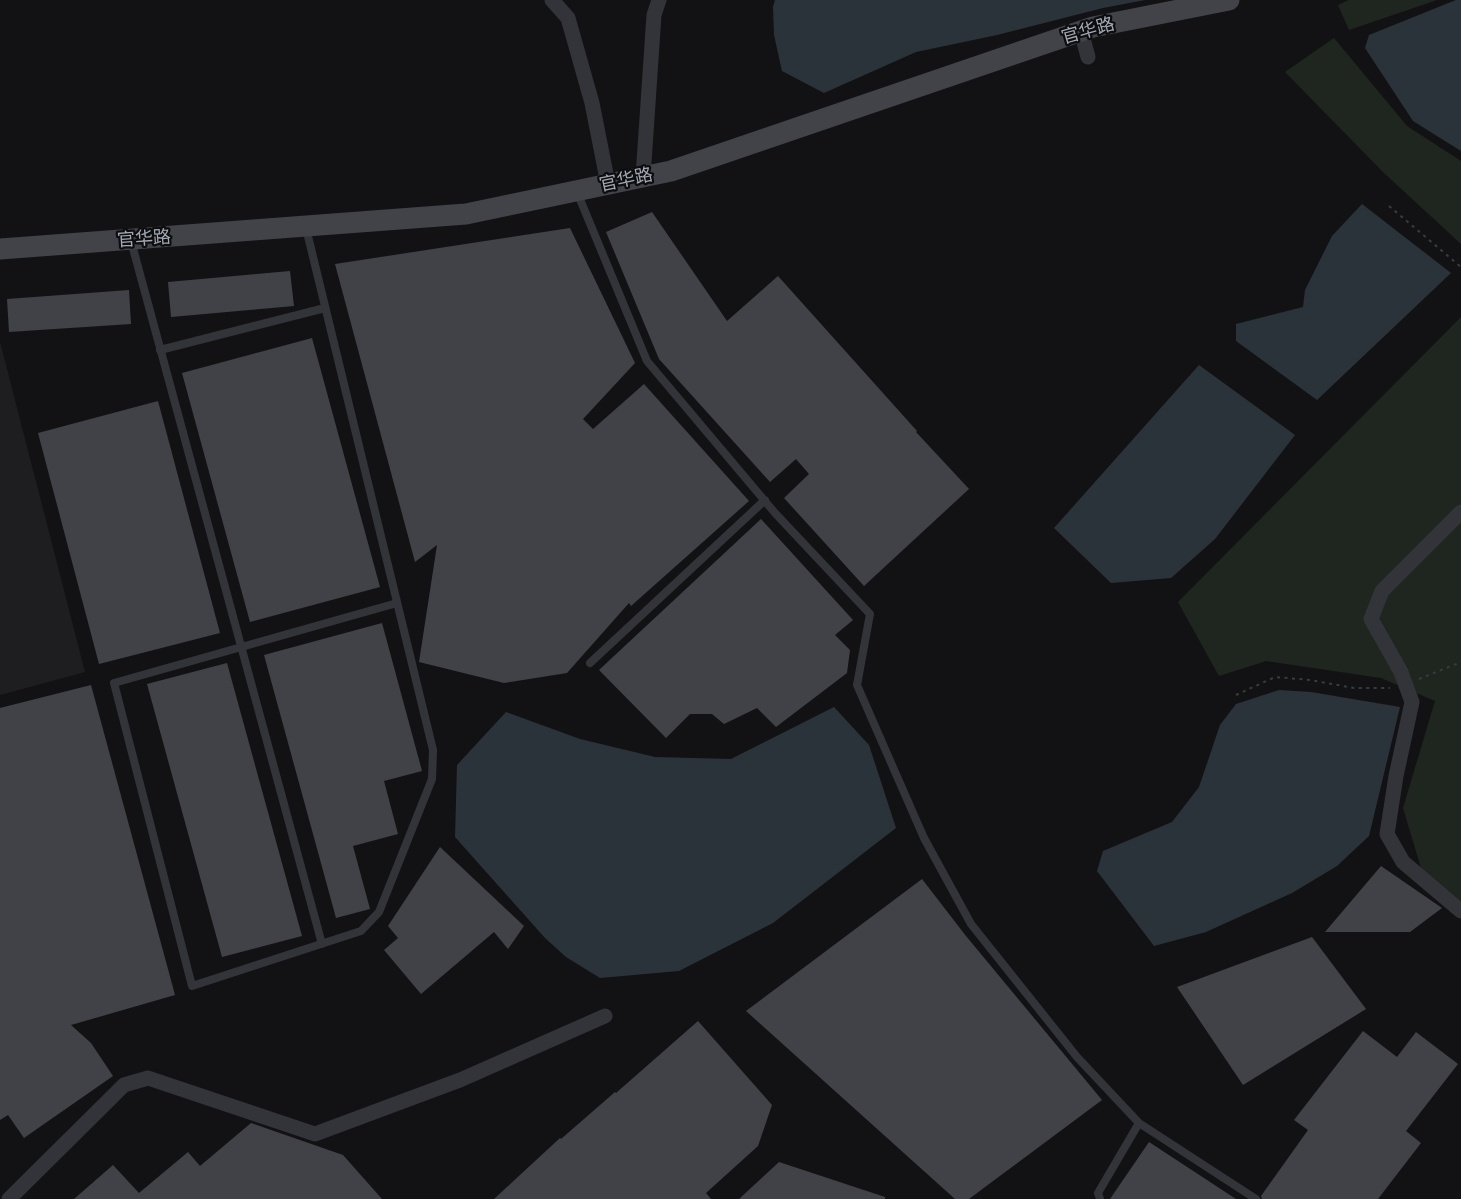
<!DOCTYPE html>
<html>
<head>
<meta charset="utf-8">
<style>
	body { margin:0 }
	canvas { display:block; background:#121214 }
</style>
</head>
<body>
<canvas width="1461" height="1199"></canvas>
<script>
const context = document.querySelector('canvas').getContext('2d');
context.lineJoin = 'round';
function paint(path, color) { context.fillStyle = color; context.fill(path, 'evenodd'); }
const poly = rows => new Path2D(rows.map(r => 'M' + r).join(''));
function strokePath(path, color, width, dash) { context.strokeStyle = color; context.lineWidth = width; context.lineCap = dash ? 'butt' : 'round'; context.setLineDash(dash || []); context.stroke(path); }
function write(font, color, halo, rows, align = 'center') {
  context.font = font + ' Quicksand,"Noto Sans SC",sans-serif'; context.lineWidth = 4.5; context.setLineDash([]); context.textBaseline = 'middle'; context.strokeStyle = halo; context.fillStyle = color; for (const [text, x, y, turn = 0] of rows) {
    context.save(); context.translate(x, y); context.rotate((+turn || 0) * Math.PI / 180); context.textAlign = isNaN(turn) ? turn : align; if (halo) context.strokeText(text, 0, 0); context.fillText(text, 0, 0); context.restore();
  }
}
paint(poly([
	[0,342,85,672,0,695]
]), '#1e1e21');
paint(poly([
	[1349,0,1437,0,1349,30,1338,5],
	[1334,38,1407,126,1461,161,1461,244,1384,173,1285,72],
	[1461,317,1461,901,1421,868,1403,808,1435,701,1381,678,1266,661,1219,676,1178,602]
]), '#1e261f');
paint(poly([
	[775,0,1145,0,1103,8,997,35,916,52,824,93,782,71,774,35,773,7],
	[1456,0,1461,0,1461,151,1413,121,1365,48,1369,35],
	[1362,204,1451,273,1317,400,1236,341,1236,324,1303,307,1305,290,1332,236],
	[1199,365,1295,435,1215,539,1171,578,1111,583,1054,528],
	[1279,690,1311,692,1400,707,1369,836,1337,866,1292,893,1206,932,1154,946,1097,871,1103,851,1172,822,1199,787,1220,725,1236,704],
	[834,707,869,745,896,828,773,923,679,971,600,978,566,957,545,938,455,837,457,765,506,712,580,739,655,757,731,759]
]), '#2a3339');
paint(poly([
	[652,212,727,321,778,276,917,431,916,432,969,489,864,586,784,498,809,474,796,459,770,482,659,359,606,232],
	[570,228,635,363,583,419,593,429,644,384,749,501,631,606,629,603,567,673,504,683,419,662,437,545,415,562,335,264],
	[290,271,294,306,171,317,168,282],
	[129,290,131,324,9,332,7,299],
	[312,338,380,587,250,622,182,373],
	[158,401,220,633,99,664,38,433],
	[761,519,853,620,835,635,850,650,847,673,776,727,757,708,724,724,712,714,690,714,666,738,599,670],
	[382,623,422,771,384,781,398,834,353,846,370,909,336,918,264,655],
	[227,663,302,936,222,957,147,684],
	[91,685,175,995,71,1025,91,1043,113,1076,24,1138,8,1115,0,1120,0,708],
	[440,847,524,926,508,949,494,932,421,994,384,950,398,938,388,926],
	[1381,866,1442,908,1410,932,1325,932],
	[922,879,966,936,1102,1100,969,1199,955,1199,746,1011],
	[1312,937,1366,1009,1243,1085,1177,987],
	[698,1021,772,1105,758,1146,706,1193,711,1199,494,1199,560,1138,561,1139,615,1092,616,1093],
	[1363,1031,1397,1057,1416,1032,1458,1064,1406,1131,1421,1143,1378,1199,1262,1199,1261,1196,1308,1130,1294,1120],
	[251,1123,343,1155,382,1199,74,1199,113,1165,139,1193,188,1152,200,1166],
	[1149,1142,1236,1199,1110,1199],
	[779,1162,885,1197,885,1199,739,1199]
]), '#414247');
strokePath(poly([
	[1389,206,1461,267],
	[1419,679,1461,662],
	[1236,695,1275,677,1310,680,1354,688,1390,688]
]), '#393b40', 2, [3, 4.5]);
strokePath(poly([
	[577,192,647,361,775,513,870,614,857,685,924,838,971,924,1077,1057,1139,1123,1098,1193,1100,1199],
	[306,228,433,750,432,779,379,912,361,931,192,986,114,683,397,603],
	[131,241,322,944],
	[160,350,325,308],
	[590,663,765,500],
	[1139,1123,1256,1199]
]), '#333439', 8);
strokePath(poly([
	[552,0,568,18,592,103,608,184],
	[1081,31,1088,57],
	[643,177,654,15,659,0],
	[1461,512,1382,591,1371,619,1401,672,1412,702,1396,776,1387,834,1403,862,1461,911],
	[9,1199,124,1085,148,1078,315,1134,460,1080,605,1016]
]), '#333439', 15);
strokePath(poly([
	[0,249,466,214,671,171,1093,27,1229,0]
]), '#414349', 21);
write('18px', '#a3a9b5', '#0d0d0f', [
	["官华路",1088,31,-16],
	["官华路",626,180,-12],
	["官华路",144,239,-4]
]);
</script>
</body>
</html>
